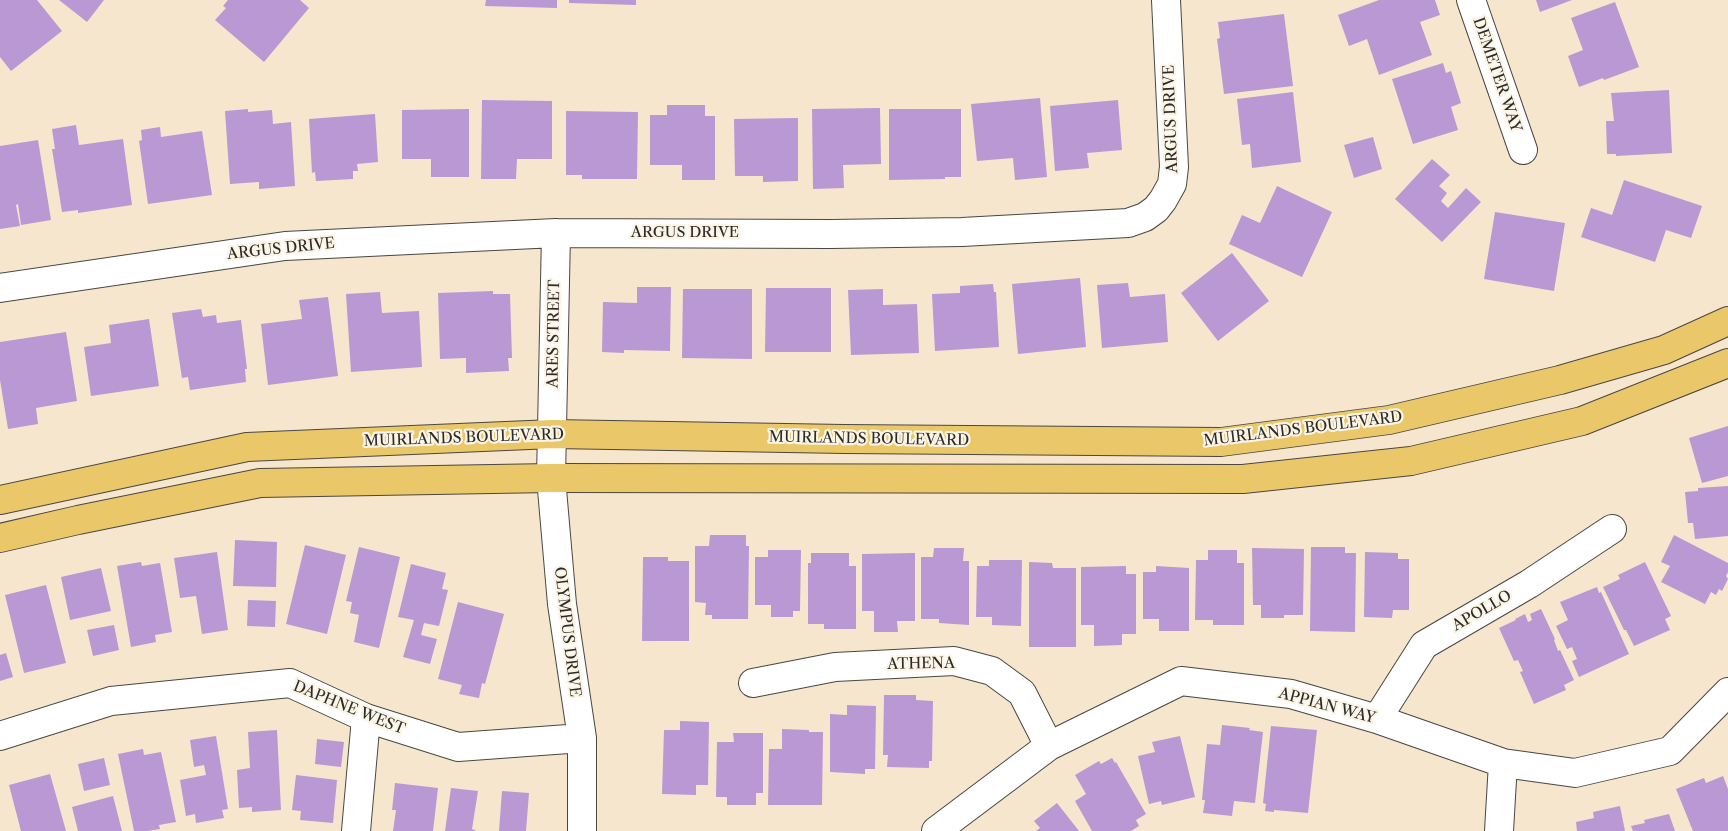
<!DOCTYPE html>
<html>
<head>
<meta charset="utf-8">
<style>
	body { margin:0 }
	canvas { display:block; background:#f6e6cd }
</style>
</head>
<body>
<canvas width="1728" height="831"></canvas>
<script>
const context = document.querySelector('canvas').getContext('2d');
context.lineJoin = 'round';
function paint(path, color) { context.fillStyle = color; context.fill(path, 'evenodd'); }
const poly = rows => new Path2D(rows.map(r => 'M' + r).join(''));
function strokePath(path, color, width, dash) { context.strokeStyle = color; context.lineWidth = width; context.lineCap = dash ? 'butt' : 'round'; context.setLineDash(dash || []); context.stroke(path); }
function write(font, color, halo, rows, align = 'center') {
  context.font = font + ' "Libre Caslon Text",serif'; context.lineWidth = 4.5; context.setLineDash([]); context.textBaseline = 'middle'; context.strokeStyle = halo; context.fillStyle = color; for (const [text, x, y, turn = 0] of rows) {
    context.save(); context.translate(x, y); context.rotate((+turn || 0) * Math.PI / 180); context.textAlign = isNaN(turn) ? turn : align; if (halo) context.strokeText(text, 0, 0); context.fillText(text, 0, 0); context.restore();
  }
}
paint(poly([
	[0,0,37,0,62,31,11,71,0,57],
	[59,0,104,0,87,22],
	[228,0,300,0,309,8,264,62,215,20,226,8,223,6],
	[486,0,557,0,557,8,485,6],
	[569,0,636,0,636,5,569,3],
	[1379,0,1435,0,1440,15,1420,22,1432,55,1379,75,1367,39,1349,46,1338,15],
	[1536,0,1572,0,1540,12],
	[1615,2,1639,67,1604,80,1603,78,1579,87,1568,56,1583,50,1571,18],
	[1284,14,1293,86,1224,94,1217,39,1220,38,1218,22],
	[1443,63,1446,73,1451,71,1461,103,1451,107,1458,130,1413,144,1392,79],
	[1669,90,1672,153,1616,156,1616,154,1607,154,1606,121,1614,121,1611,93],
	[1293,92,1301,162,1252,168,1250,144,1242,145,1237,99],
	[1040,98,1047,177,1015,180,1013,158,977,161,971,104],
	[482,100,552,101,552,159,517,159,516,179,481,179],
	[1118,100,1122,150,1087,153,1089,168,1055,171,1050,106],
	[667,105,705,105,705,116,715,116,715,180,682,180,682,165,650,165,650,115,667,115],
	[880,108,881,164,843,165,844,188,813,189,812,109],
	[248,109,248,112,272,110,273,124,291,122,295,186,259,189,259,182,230,184,225,111],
	[469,109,469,177,431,177,431,159,402,159,402,110],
	[889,109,961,109,961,177,945,177,945,179,889,180],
	[566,111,638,112,637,179,582,179,582,175,566,175],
	[375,114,378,162,357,164,358,171,353,171,353,179,316,181,315,172,312,173,309,119],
	[798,118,798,181,763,182,763,176,735,176,734,119],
	[76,125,79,145,123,139,132,205,78,213,78,210,62,212,52,149,55,149,52,129],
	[160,127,161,137,202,131,212,195,148,204,139,141,142,140,141,130],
	[1373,137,1382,169,1354,178,1344,145],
	[38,140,51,220,21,225,18,204,16,205,20,226,0,229,0,146],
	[1432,159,1450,175,1439,186,1447,193,1441,201,1448,208,1466,188,1481,202,1442,242,1395,199],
	[1624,180,1702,206,1691,238,1666,230,1655,262,1581,237,1591,208,1612,215],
	[1277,186,1332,212,1302,277,1229,244,1242,215,1260,223],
	[1495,212,1565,223,1554,291,1484,279],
	[1232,253,1269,301,1218,341,1181,293],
	[1080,278,1086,347,1018,354,1012,284],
	[1128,283,1130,297,1165,294,1168,342,1102,348,1097,285],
	[993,284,994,292,996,292,999,347,935,351,932,294,960,293,960,286],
	[637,287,671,287,670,351,624,350,624,353,602,352,603,302,637,303],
	[766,288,831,288,831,352,765,352],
	[683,289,752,289,752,359,682,358],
	[883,289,883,305,917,304,919,353,851,355,848,290],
	[493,291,493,294,510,294,512,358,508,358,509,371,466,373,466,358,440,359,438,293],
	[380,292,382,313,419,311,422,367,351,372,346,294],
	[328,297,338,376,268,385,261,324,302,319,299,300],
	[201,309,203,317,216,315,217,323,241,320,247,369,245,369,246,382,190,390,188,377,182,378,172,313],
	[149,319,159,386,91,396,84,347,111,343,109,325],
	[66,332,77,401,36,408,38,424,8,429,0,380,0,342],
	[1728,426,1728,476,1702,483,1689,438],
	[1728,486,1728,536,1695,539,1693,523,1688,523,1685,492,1698,491,1698,488],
	[710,535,746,535,746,546,749,546,748,619,712,619,712,615,705,615,706,603,695,602,695,546,709,546],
	[1674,535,1728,563,1728,572,1726,576,1728,579,1722,591,1719,589,1716,595,1711,592,1705,604,1661,582,1670,566,1661,562],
	[235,540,277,542,276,587,233,586],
	[305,545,346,555,327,634,286,624],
	[359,547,400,557,379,648,354,642,359,615,350,613,352,602,346,601],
	[1311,547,1345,547,1345,553,1356,553,1355,632,1310,631],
	[934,548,964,548,963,561,969,561,969,625,939,623,939,619,921,619,921,557,933,557],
	[1252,548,1304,549,1303,615,1284,615,1284,618,1261,618,1261,605,1253,605],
	[768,550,801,550,800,611,793,611,793,617,771,617,771,605,755,605,755,557,768,557],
	[1208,550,1237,550,1237,563,1244,563,1244,625,1213,625,1213,620,1195,620,1196,560,1208,560],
	[217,552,228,630,202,634,196,596,180,598,174,558],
	[1365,552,1398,553,1398,559,1409,559,1409,610,1393,610,1392,618,1364,617],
	[811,553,849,553,849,566,856,566,856,629,824,629,824,624,808,624,808,563,811,563],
	[915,553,915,621,897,621,898,632,874,632,874,611,862,611,862,554],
	[643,557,668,557,668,561,689,561,689,641,642,641],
	[989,560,1022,560,1021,626,992,625,992,617,976,617,977,566,989,566],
	[141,562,142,566,160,563,172,632,155,635,156,642,131,647,117,566],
	[1029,562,1052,563,1053,568,1076,568,1076,647,1029,647],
	[1645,562,1671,616,1665,619,1670,630,1634,646,1626,630,1624,630,1603,587,1620,579,1618,575],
	[411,564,446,573,442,589,448,590,439,626,424,623,421,635,437,639,430,664,403,657,414,620,398,617],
	[1126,566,1126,574,1136,574,1136,634,1122,634,1122,645,1094,646,1094,625,1081,625,1081,567],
	[1156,566,1189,568,1189,631,1159,631,1159,619,1143,619,1143,572,1156,572],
	[101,568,111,611,70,620,61,577],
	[46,585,66,663,24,673,5,595],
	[1597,587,1599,593,1601,592,1629,654,1579,677,1572,661,1577,659,1572,647,1567,649,1556,626,1568,620,1560,602],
	[248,600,276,601,275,627,247,626],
	[458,602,504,614,485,684,482,683,479,698,459,694,462,685,438,679],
	[1541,609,1555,639,1554,640,1558,651,1560,650,1574,680,1564,685,1566,690,1534,704,1520,672,1523,671,1518,660,1514,661,1499,628,1516,620,1515,619,1525,614,1528,622,1532,620,1530,614],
	[114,625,119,650,93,656,87,630],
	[6,653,13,677,0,681,0,655],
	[884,695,916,695,916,700,933,701,932,761,929,761,929,768,887,767,888,755,883,755],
	[847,705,876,706,875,769,865,769,865,774,830,772,830,714,847,715],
	[680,721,709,722,708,785,696,785,696,795,662,794,664,730,680,730],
	[1222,725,1250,728,1249,730,1263,732,1255,803,1234,801,1232,816,1203,813,1205,800,1202,800,1207,744,1220,745],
	[1271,726,1317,730,1308,813,1274,810,1274,812,1265,811,1266,804,1263,803],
	[782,729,809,730,809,732,823,732,822,805,768,805,769,749,782,749],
	[277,730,281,810,252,812,252,807,239,808,237,770,250,768,248,732],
	[733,733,763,733,763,793,756,793,756,805,727,805,727,797,716,797,717,742,734,742],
	[216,736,228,809,222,810,224,818,196,823,195,814,186,816,180,780,206,775,204,765,194,767,190,740],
	[1180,736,1195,797,1162,805,1161,801,1149,804,1138,756,1155,752,1152,742],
	[317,739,344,742,341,767,315,764],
	[143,749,144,755,161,752,176,822,159,825,160,829,148,831,134,831,118,754],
	[104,758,110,785,84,791,78,764],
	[1112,758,1115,763,1116,762,1146,814,1136,820,1139,826,1131,831,1092,831,1075,801,1086,794,1075,775,1099,761,1101,764],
	[50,774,66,831,21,831,9,785],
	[296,775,337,780,333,823,300,820,301,811,292,810],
	[1723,776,1728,789,1728,831,1693,831,1676,789,1704,778,1706,783],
	[395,783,438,788,433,831,393,831,396,810,392,810],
	[451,788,478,791,472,829,477,831,445,831],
	[502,791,529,793,526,831,499,831],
	[113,796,122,831,78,831,72,807],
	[1057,803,1079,831,1036,831,1040,828,1034,821],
	[1620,806,1625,831,1577,831,1576,822,1594,818,1593,812],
	[1669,814,1675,831,1633,831,1631,826,1645,823,1644,820]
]), '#ba98d4');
const minor = poly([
	[1471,0,1523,150],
	[556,233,551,478,562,604,582,738,582,831],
	[0,288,285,246,556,233,831,234,962,232,1128,223,1145,217,1156,209,1163,200,1172,184,1174,167,1166,0],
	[753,683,835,667,954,661,992,671,1022,693,1049,746],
	[1377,719,1424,645,1529,584,1612,529],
	[0,736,111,701,290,683,366,718,458,747,582,738],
	[356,831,366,718],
	[936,831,1049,746,1181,681,1291,694,1377,719,1503,763,1575,773,1670,751,1728,692],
	[1499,831,1503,763]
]);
const major = poly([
	[0,500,247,447,553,434,844,439,1221,442,1389,420,1560,380,1664,350,1728,321],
	[0,538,78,520,260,483,551,478,1243,479,1411,461,1582,421,1728,363]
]);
strokePath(minor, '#494743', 30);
strokePath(major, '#494743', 30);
strokePath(minor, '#fff', 28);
strokePath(major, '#eac769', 28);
write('15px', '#2b2b2b', '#fcf5e5', [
	["DEMETER WAY",1497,75,71],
	["ARGUS DRIVE",1171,119,-92],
	["ARGUS DRIVE",685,233],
	["ARGUS DRIVE",281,249,-6],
	["ARES STREET",554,334,-89],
	["MUIRLANDS BOULEVARD",1303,429,-7],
	["MUIRLANDS BOULEVARD",464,438,-2],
	["MUIRLANDS BOULEVARD",869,439,1],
	["APOLLO",1482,611,-30],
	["OLYMPUS DRIVE",567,632,83],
	["ATHENA",921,664,-1],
	["APPIAN WAY",1327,706,15],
	["DAPHNE WEST",349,708,22]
]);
</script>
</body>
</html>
